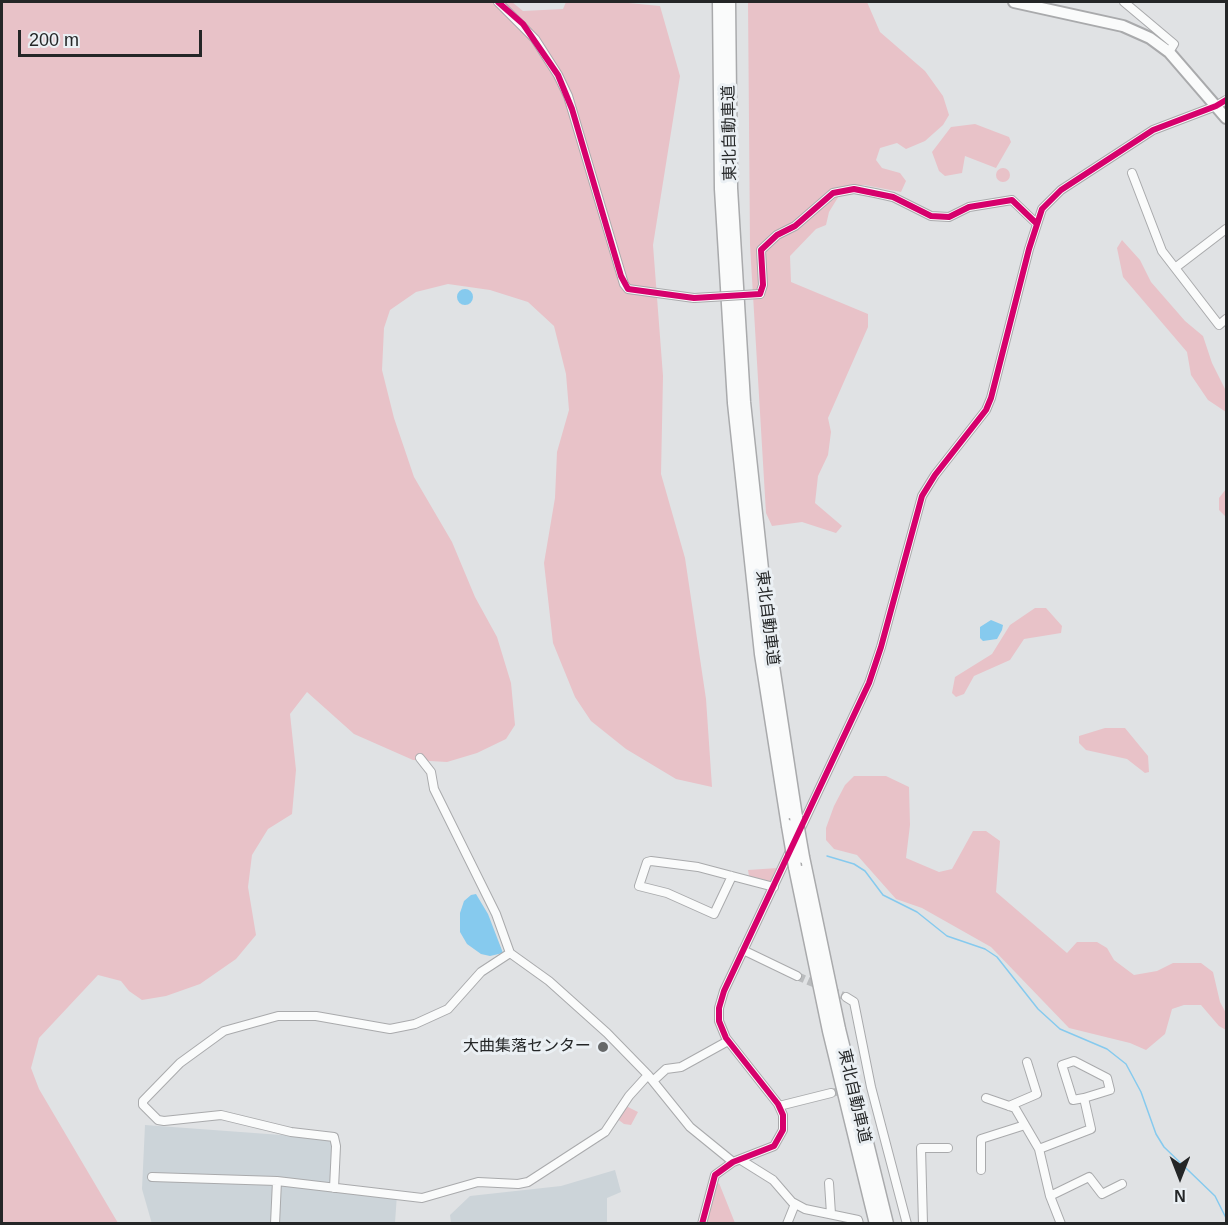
<!DOCTYPE html>
<html>
<head>
<meta charset="utf-8">
<style>
	body { margin:0 }
	#map { position:relative; width:1228px; height:1225px; overflow:hidden; background:#e0e2e4; font-family:Helvetica,sans-serif }
	canvas { display:block }
	.frame { position:absolute; inset:0; border:3px solid #242627; pointer-events:none }
	.north { position:absolute; left:1150px; top:1147px; width:60px; height:60px; -webkit-text-stroke:4px #ebf0f4; paint-order:stroke; rotate:180deg; font-size:16px; font-weight:700; line-height:24px; text-align:center; color:#242627 }
	.north::after { content:''; display:block; margin:auto; width:21px; height:27px; background:#242627; clip-path:polygon(50% 0,100% 100%,50% 72%,0 100%) }
	.scale { position:absolute; left:18px; top:30px; width:184px; height:27px; box-sizing:border-box; border:3px solid #242627; border-top:0; padding-left:8px; font-size:18px; line-height:21px; white-space:nowrap; color:#242627; -webkit-text-stroke:4px #ebf0f4; paint-order:stroke }
</style>
</head>
<body>
<div id="map">
<canvas width="1228" height="1225"></canvas>
<div class="frame"></div>
<div class="north">N</div>
<div class="scale">200 m</div>
</div>
<script>
const context = document.querySelector('canvas').getContext('2d');
context.lineJoin = 'round';
function paint(path, color) { context.fillStyle = color; context.fill(path, 'evenodd'); }
const poly = rows => new Path2D(rows.map(r => 'M' + r).join(''));
function strokePath(path, color, width, dash) { context.strokeStyle = color; context.lineWidth = width; context.lineCap = dash ? 'butt' : 'round'; context.setLineDash(dash || []); context.stroke(path); }
function write(font, color, halo, rows, align = 'center') {
  context.font = font + ' Helvetica,"Noto Sans JP",sans-serif'; context.lineWidth = 6; context.setLineDash([]); context.textBaseline = 'middle'; context.strokeStyle = halo; context.fillStyle = color; for (const [text, x, y, turn = 0] of rows) {
    context.save(); context.translate(x, y); context.rotate((+turn || 0) * Math.PI / 180); context.textAlign = isNaN(turn) ? turn : align; if (halo) context.strokeText(text, 0, 0); context.fillText(text, 0, 0); context.restore();
  }
}
paint(poly([
	[145,1125,336,1139,330,1182,397,1194,395,1223,152,1224,142,1189],
	[615,1170,621,1192,607,1198,607,1223,451,1223,450,1215,470,1196,561,1186]
]), '#ccd4d9');
paint(poly([
	[2,2,512,2,523,11,563,9,566,2,618,2,660,6,680,76,653,245,663,376,661,474,685,558,706,699,712,787,676,779,626,749,591,721,575,697,553,643,544,563,555,498,557,452,569,410,566,374,554,326,528,302,490,290,448,284,416,292,390,310,384,328,382,370,394,418,414,477,452,542,475,597,497,637,511,683,515,725,506,739,477,753,447,762,413,760,354,734,307,692,290,714,296,770,292,814,268,829,252,855,248,887,256,935,236,959,200,984,166,996,142,1000,129,991,121,981,98,975,39,1038,31,1068,39,1089,118,1223,2,1224],
	[748,2,867,2,880,32,925,71,943,96,949,115,943,125,925,141,906,149,897,143,880,148,876,160,882,168,900,173,906,181,901,192,864,185,845,186,829,212,826,225,816,229,790,256,791,282,868,314,868,327,828,418,831,432,828,455,818,476,815,503,842,526,836,533,802,522,772,526,766,513,750,245],
	[975,124,1009,137,1011,142,996,168,965,156,962,173,945,176,939,171,932,152,951,127],
	'996 175a7 7 0 1 1 14 0a7 7 0 1 1-14 0Z',
	[1122,240,1140,260,1151,282,1185,321,1203,336,1212,363,1226,391,1226,412,1208,400,1191,375,1187,352,1123,277,1117,248],
	[1226,489,1226,517,1219,510,1219,498],
	[1035,608,1046,608,1062,626,1061,633,1024,639,1010,660,974,676,964,694,956,697,952,693,955,677,992,654,1010,625],
	[1105,728,1125,728,1148,756,1149,772,1145,773,1127,759,1086,750,1079,743,1079,736],
	[854,776,886,776,909,787,910,825,906,858,939,872,952,869,973,831,986,831,1000,841,996,892,1067,953,1077,942,1097,942,1107,948,1114,960,1134,975,1157,971,1173,963,1201,963,1213,972,1220,1002,1226,1013,1226,1030,1219,1026,1201,1005,1184,1005,1172,1009,1165,1034,1146,1050,1130,1043,1069,1028,991,947,922,908,896,899,857,855,834,849,826,840,826,828,834,806,845,785],
	[778,868,772,882,749,876,748,870],
	[624,1105,638,1112,631,1125,624,1124,616,1118],
	[719,1183,735,1223,706,1224,714,1187]
]), '#e8c2c8');
paint(poly([
	'457 297a8 8 0 1 1 16 0a8 8 0 1 1-16 0Z',
	[991,620,1003,625,1002,630,997,639,983,641,980,638,980,627],
	[476,894,488,914,503,953,490,956,481,954,467,944,460,932,460,913,464,901,471,895]
]), '#86caee');
strokePath(poly([
	[827,856,854,864,865,871,883,895,917,912,947,936,985,949,997,957,1038,1009,1060,1029,1107,1049,1126,1064,1141,1092,1156,1134,1164,1147,1215,1196,1226,1218]
]), '#86caee', 1.5);
strokePath(poly([
	[797,976,846,997],
	[831,1093,864,1086]
]), '#babcbe', 8, [8, 4]);
const minor = poly([
	[498,2,535,39,558,75,568,96,624,284,628,289,694,298],
	[1124,2,1174,44,1169,52],
	[1132,173,1162,251,1219,325,1226,319],
	[1175,268,1226,229],
	[760,294,763,285,761,250,777,235,795,226,833,193,854,189,875,193,893,197,931,216,949,217,969,207,1012,200,1036,223],
	[420,758,431,772,434,789,496,914,510,953,549,981,607,1033,648,1075,690,1127,733,1162],
	[799,832,869,683,881,647,922,496,935,475,986,410,991,398,1029,249,1042,209,1061,190,1153,130,1216,106,1226,100],
	[732,876,714,914,667,893,639,886,647,862,651,861,698,867,732,876,774,887],
	[743,950,797,976],
	[846,997,854,1002,871,1087,907,1224],
	[653,1081,666,1069,681,1067,728,1041],
	[986,1098,1015,1108,1039,1149,1050,1196,1061,1224],
	[779,1106,831,1093],
	[1009,1106,1037,1094,1027,1062],
	[1039,1149,1091,1129,1084,1098,1073,1100,1062,1065,1074,1061,1107,1078,1110,1090,1084,1098],
	[741,1160,773,1180,792,1202,805,1209,858,1220,859,1224],
	[981,1170,981,1139,1025,1125],
	[152,1177,277,1181,422,1198,478,1182,518,1184,528,1182,605,1132,629,1096,648,1075],
	[829,1183,831,1214],
	[334,1188,336,1146,334,1137,291,1132,221,1115,164,1121,158,1120,143,1105,143,1101,180,1063,224,1031,278,1016,316,1016,390,1029,415,1024,448,1009,481,972,510,953],
	[1050,1196,1089,1177,1102,1194,1122,1184],
	[275,1224,277,1181],
	[702,1224,715,1175,733,1162,774,1146,783,1130,783,1115,778,1104,726,1038,719,1021,719,1008,724,991,791,849],
	[787,1224,795,1204],
	[923,1224,921,1148,948,1148]
]);
const major = poly([
	[1014,2,1123,26,1150,38,1169,52,1226,118]
]);
const highway = poly([
	[719,2,721,189,734,403,761,654,788,826],
	[729,2,731,188,744,402,771,653,796,817],
	[803,857,839,1029,887,1224],
	[795,867,829,1031,876,1224]
]);
strokePath(minor, '#a9aaac', 10);
strokePath(major, '#a9aaac', 14);
strokePath(highway, '#a9aaac', 15);
strokePath(minor, '#fafbfb', 8);
strokePath(major, '#fafbfb', 10);
strokePath(highway, '#fafbfb', 12);
const minorBridge = poly([
	[694,298,760,294]
]);
const highwayBridge = poly([
	[796,817,803,857],
	[788,826,795,867]
]);
strokePath(minorBridge, '#a9aaac', 10, []);
strokePath(highwayBridge, '#a9aaac', 15, []);
strokePath(minorBridge, '#fafbfb', 8);
strokePath(highwayBridge, '#fafbfb', 12);
strokePath(poly([
	[498,2,523,24,558,75,572,109,621,276,628,289,694,298,760,294,763,285,761,250,777,235,795,226,833,193,854,189,893,197,931,216,949,217,969,207,1012,200,1036,223],
	[702,1224,715,1175,733,1162,774,1146,783,1130,783,1115,778,1104,726,1038,719,1021,719,1008,724,991,869,683,881,647,922,496,935,475,986,410,991,398,1029,249,1042,209,1061,190,1153,130,1216,106,1226,100]
]), '#d6006c', 6);
for (const [x, y, r, color] of [
	[603,1047,6,"#666869"]
]) { const dot = new Path2D(); dot.arc(x, y, r, 0, 2 * Math.PI); context.fillStyle = color; context.fill(dot); strokePath(dot, '#ebf0f4', 2); }
write('16px', '#242627', '#ebf0f4', [
	["東北自動車道",730,133,-91],
	["東北自動車道",767,618,83],
	["東北自動車道",854,1096,77]
]);
write('16px', '#242627', '#ebf0f4', [
	["大曲集落センター",591,1047]
], 'right');
</script>
</body>
</html>
